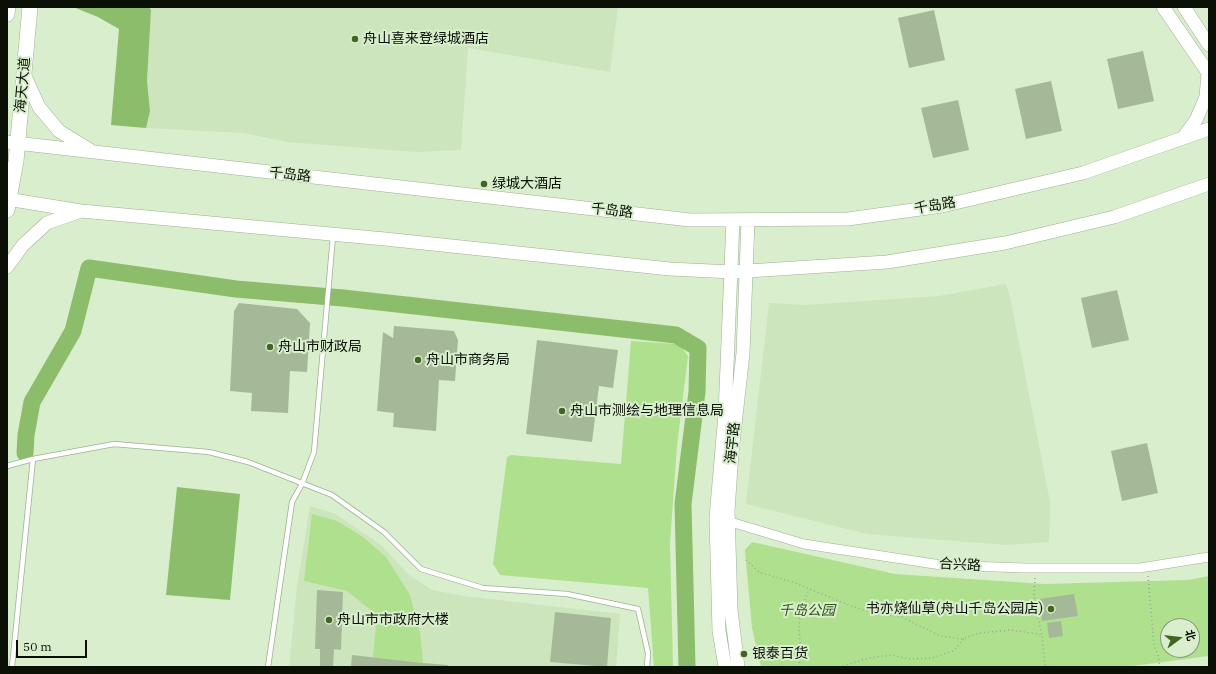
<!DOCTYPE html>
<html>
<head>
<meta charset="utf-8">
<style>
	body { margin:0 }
	#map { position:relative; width:1216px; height:674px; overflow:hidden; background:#d9eecd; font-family:"IBM Plex Serif","Noto Sans SC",serif }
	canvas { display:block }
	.frame { position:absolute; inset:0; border:8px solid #0a1006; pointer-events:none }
	.north { position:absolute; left:1160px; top:618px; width:40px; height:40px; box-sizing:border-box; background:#d9eecd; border:1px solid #86957d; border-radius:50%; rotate:75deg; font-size:11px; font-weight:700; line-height:16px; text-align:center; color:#0a1006 }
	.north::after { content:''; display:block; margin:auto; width:14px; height:18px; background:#406621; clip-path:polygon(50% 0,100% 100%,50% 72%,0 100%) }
	.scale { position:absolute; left:16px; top:640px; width:71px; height:18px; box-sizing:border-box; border:2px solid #0a1006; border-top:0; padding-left:5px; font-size:12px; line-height:14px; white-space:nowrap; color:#0a1006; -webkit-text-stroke:3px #d9eecd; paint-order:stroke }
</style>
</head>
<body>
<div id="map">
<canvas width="1216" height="674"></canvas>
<div class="frame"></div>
<div class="north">北</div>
<div class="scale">50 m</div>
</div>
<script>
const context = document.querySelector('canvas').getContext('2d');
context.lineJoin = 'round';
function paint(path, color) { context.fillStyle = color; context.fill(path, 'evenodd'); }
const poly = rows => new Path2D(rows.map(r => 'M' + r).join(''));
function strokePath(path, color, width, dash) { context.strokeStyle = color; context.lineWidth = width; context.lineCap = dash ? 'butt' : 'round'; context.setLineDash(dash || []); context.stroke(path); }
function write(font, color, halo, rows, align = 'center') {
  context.font = font + ' "IBM Plex Serif","Noto Sans SC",serif'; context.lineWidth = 4; context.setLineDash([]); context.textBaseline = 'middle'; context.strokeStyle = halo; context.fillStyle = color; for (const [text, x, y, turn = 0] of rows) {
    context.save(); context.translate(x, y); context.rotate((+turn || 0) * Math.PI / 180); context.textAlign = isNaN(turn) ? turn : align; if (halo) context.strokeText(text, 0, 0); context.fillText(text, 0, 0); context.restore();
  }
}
paint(poly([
	[149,7,618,7,610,72,468,48,461,150,416,152,287,142,244,133,146,128,150,111,147,81,151,10],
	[1006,284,1010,297,1050,502,1049,542,1007,545,867,534,746,504,769,303,805,305,939,296],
	[310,506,336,514,382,546,409,575,432,590,464,596,620,614,616,667,289,667,297,587]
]), '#cce5bd');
paint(poly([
	[631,341,679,344,688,356,677,446,670,543,673,667,654,667,648,588,500,575,493,564,507,457,511,455,621,464],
	[312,514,337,521,363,537,386,557,410,595,420,632,423,663,373,657,377,617,372,611,347,591,304,581],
	[752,542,895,574,1045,584,1188,580,1209,576,1209,656,1125,667,761,667,752,628,745,550],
	[1168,626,1192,626,1192,650,1168,650]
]), '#aee08e');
paint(poly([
	[73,7,149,7,151,10,147,81,150,111,146,128,111,125,119,29,98,17],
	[177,487,240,494,230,600,166,595]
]), '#8cbd6a');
strokePath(poly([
	[25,453,26,435,32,402,73,331,89,268,236,289,343,298,676,335,698,348,697,392,683,504,687,667]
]), '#8cbd6a', 17);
paint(poly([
	[934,10,945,60,909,68,898,18],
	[1143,51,1154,101,1118,109,1107,59],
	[1051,81,1062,131,1026,139,1015,89],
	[958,100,969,150,933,158,921,108],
	[1117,290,1129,340,1092,348,1081,298],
	[239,303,297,309,310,323,307,372,290,371,288,413,251,411,252,393,230,391,234,311],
	[394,326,454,331,458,340,455,381,439,380,436,431,393,427,394,413,377,411,383,332,393,338],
	[537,340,618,350,613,388,599,386,592,442,526,434],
	[1147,443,1158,493,1122,501,1111,451],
	[317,590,343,592,341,650,334,649,333,667,320,667,320,649,315,649],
	[1074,594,1078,616,1042,621,1039,599],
	[555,612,611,618,607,667,550,662],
	[1061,621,1063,636,1049,638,1047,623],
	[352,655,423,663,448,665,448,667,351,667]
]), '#a5b999');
const lane = poly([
	[7,466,33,459,114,444,209,452,248,462,332,495,384,532,421,569,483,588,567,594,638,609,648,653,647,667],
	[12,667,33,459],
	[268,667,292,502,302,484,314,452,333,236]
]);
const street = poly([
	[724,520,804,544,941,565,1024,568,1140,568,1209,557]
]);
const secondary = poly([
	[1163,7,1209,74],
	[1184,7,1209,45],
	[24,74,39,107,59,131,90,150],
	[1183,138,1196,120,1206,97,1208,73],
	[7,142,690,220,848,219,942,206,1083,173,1209,129],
	[7,199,81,211,385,239,670,269,732,272,887,262,1005,243,1114,217,1209,184],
	[7,267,23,245,47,223,78,212],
	[725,667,719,631,716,517,725,414,733,220],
	[738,667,731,610,728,511,732,452,743,353,748,220]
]);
const primary = poly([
	[7,14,8,7],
	[7,210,16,161,30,7]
]);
strokePath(lane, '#9db191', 6);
strokePath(street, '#9db191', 10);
strokePath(secondary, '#9db191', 14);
strokePath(primary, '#9db191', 16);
strokePath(poly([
	[746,560,759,572,795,583,854,607,878,614,902,617,940,636,961,639,979,633,1012,630,1042,635,1045,667],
	[1148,576,1154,645,1158,655,1160,667],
	[1035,578,1034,595,1040,627,1042,635],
	[799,667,801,652,799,630,800,614,809,589],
	[839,667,870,658,891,655,909,659,932,658,953,651,965,638]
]), '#99aa90', 1.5, [1, 3]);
strokePath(lane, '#fff', 4.5);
strokePath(street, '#fff', 9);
strokePath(secondary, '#fff', 13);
strokePath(primary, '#fff', 15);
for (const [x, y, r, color] of [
	[355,39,4,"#406621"],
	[484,184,4,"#406621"],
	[270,347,4,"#406621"],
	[418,360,4,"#406621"],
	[562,411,4,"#406621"],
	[1051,609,4,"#406621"],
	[329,620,4,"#406621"],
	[744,654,4,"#406621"]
]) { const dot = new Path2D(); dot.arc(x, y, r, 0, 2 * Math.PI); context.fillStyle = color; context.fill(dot); strokePath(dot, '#d9eecd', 1.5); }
write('14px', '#0a1006', '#d9eecd', [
	["舟山喜来登绿城酒店",363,39],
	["绿城大酒店",492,184],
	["舟山市财政局",278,347],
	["舟山市商务局",426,360],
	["舟山市测绘与地理信息局",570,411],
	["书亦烧仙草(舟山千岛公园店)",1043,609,"right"],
	["舟山市市政府大楼",337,620],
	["银泰百货",752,654]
], 'left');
write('14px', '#0a1006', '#d9eecd', [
	["海天大道",23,85,-85],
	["千岛路",290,175,6],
	["千岛路",935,206,-10],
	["千岛路",612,211,6],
	["海宇路",733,443,-84],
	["合兴路",960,565,3]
]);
write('italic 14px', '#325118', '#d9eecd', [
	["千岛公园",807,611]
]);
</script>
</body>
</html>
